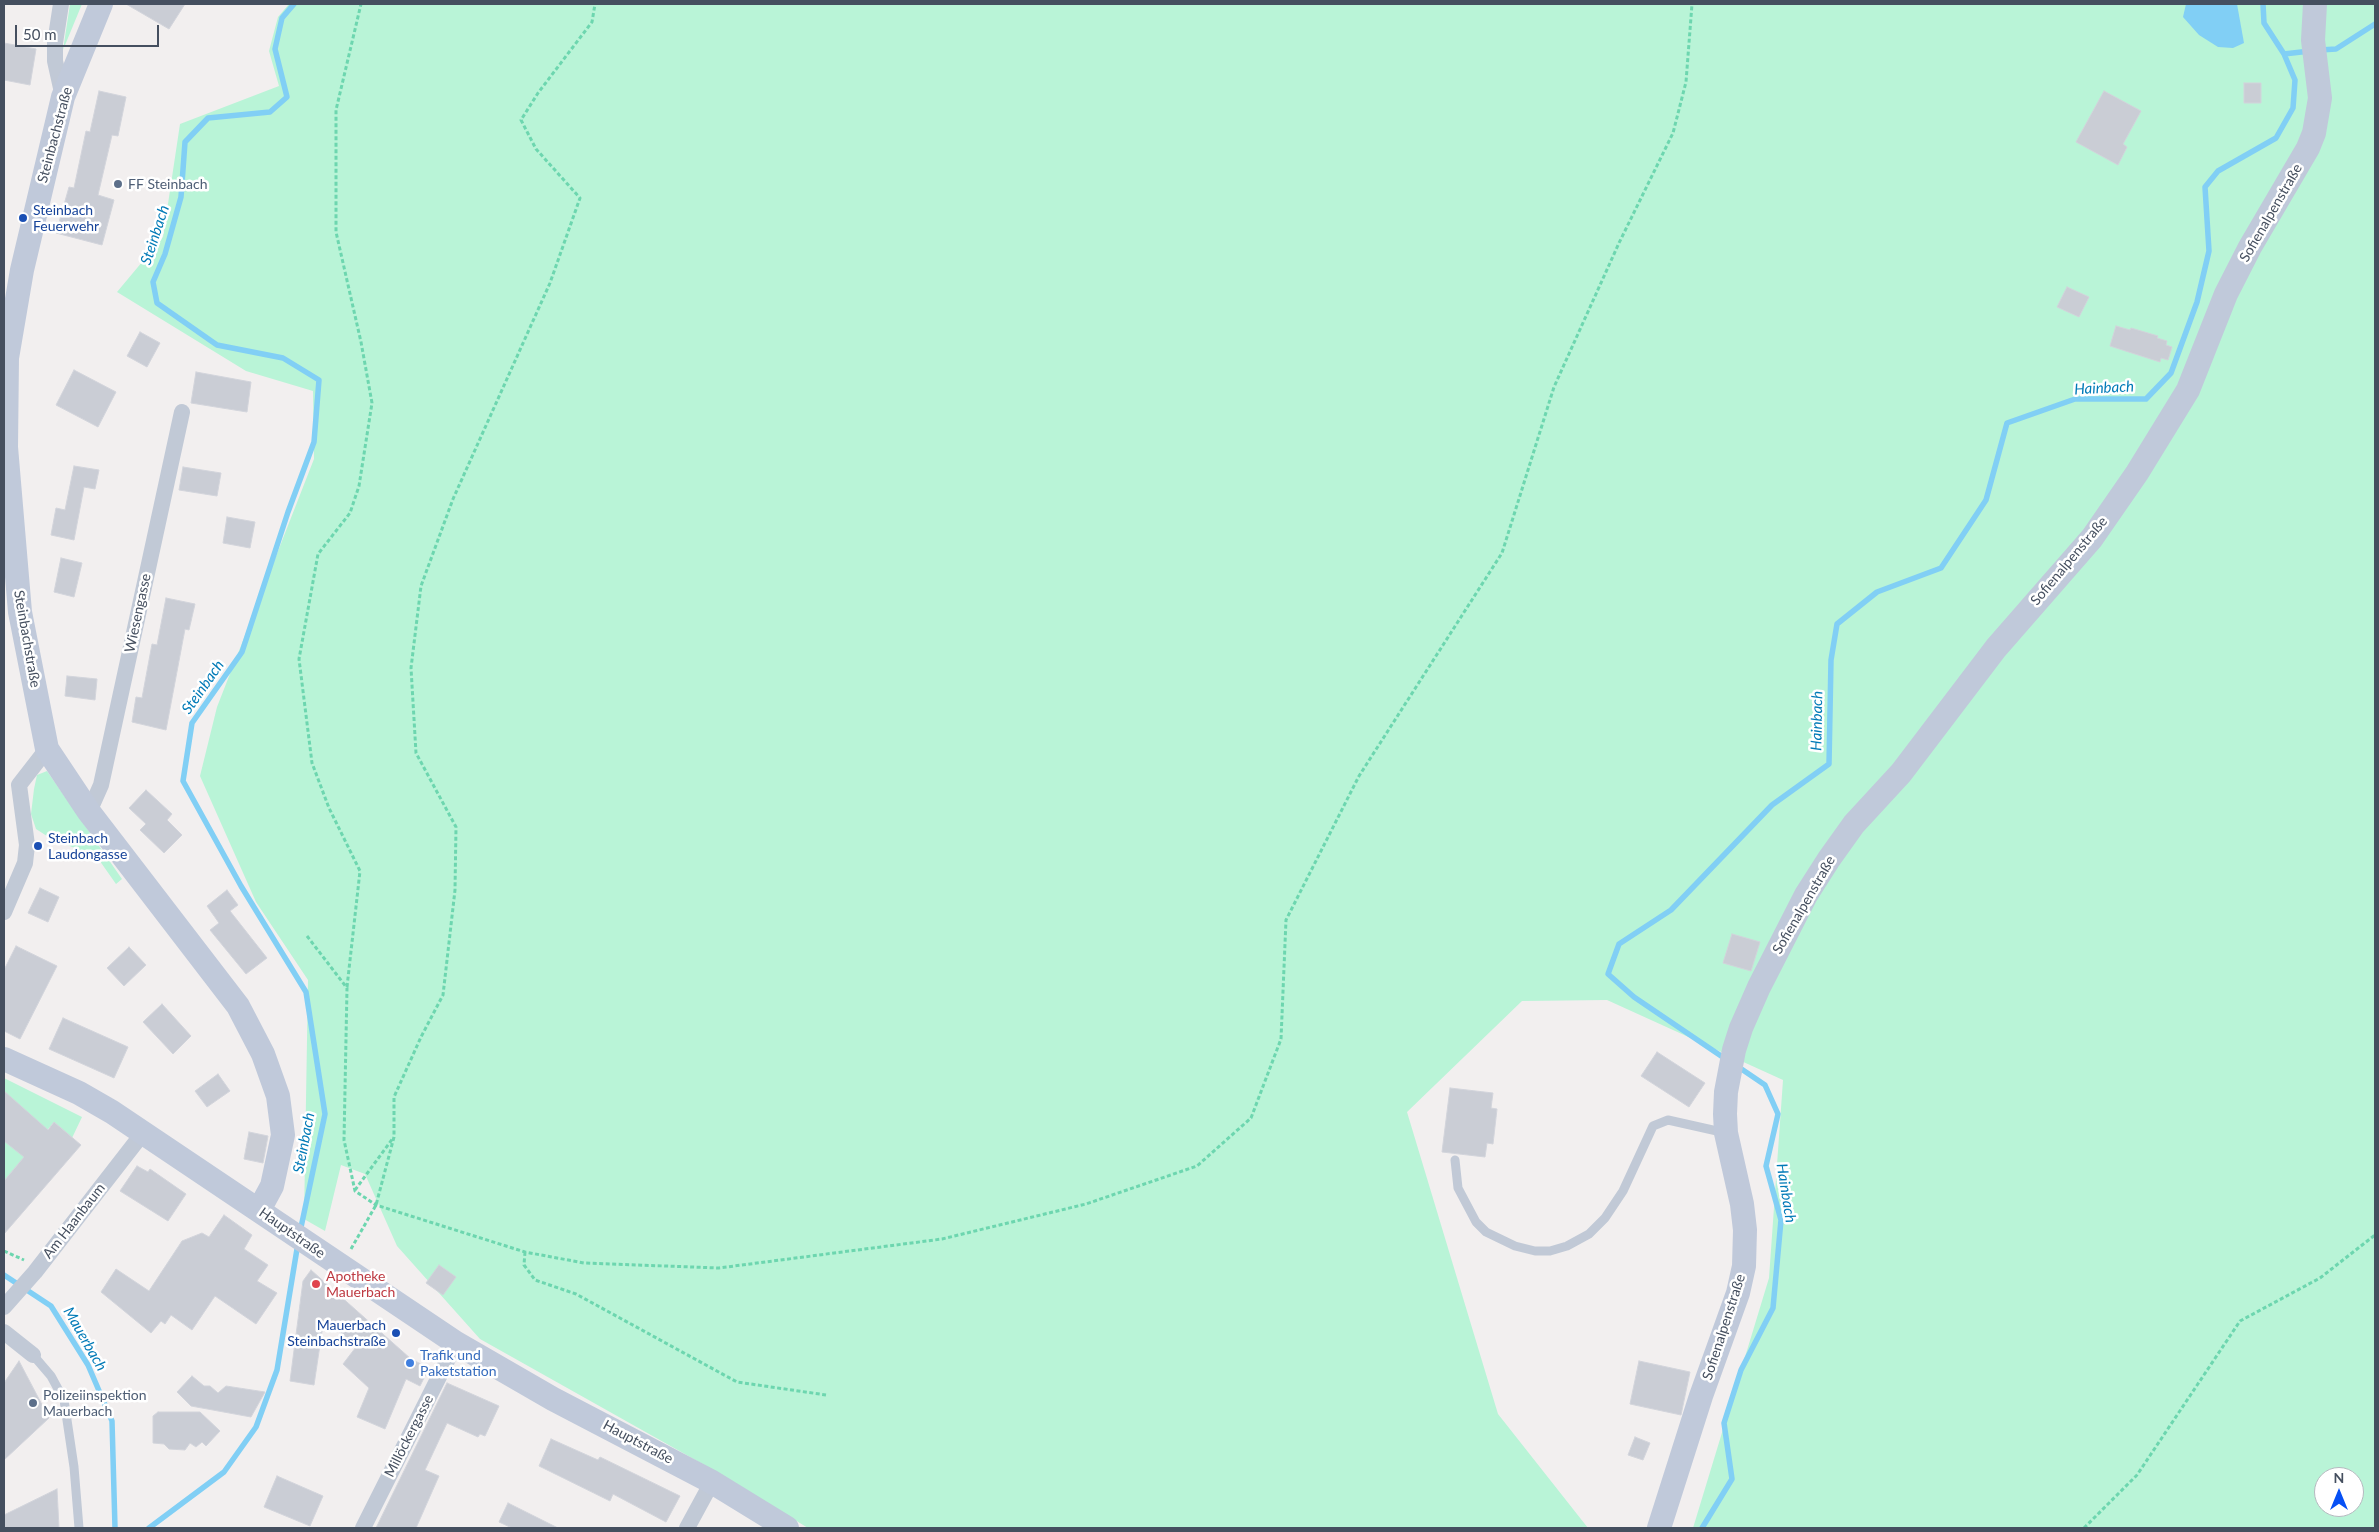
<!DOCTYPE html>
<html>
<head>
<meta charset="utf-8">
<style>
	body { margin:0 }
	#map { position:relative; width:2379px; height:1532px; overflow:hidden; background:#f2efef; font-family:Lato,sans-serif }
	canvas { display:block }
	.frame { position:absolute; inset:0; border:5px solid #454f5f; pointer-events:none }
	.north { position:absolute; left:2314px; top:1467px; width:50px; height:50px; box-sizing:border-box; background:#fff; border:1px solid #b5b9bf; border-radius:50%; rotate:0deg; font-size:14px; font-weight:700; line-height:20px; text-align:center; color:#454f5f }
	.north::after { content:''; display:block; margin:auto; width:18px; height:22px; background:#0650f5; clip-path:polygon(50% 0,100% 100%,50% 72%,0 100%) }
	.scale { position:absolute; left:15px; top:25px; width:144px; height:22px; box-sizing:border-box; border:2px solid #454f5f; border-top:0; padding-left:6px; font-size:15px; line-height:18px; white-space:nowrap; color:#454f5f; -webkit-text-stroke:4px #fff; paint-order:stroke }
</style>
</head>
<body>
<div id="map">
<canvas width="2379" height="1532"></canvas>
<div class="frame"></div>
<div class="north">N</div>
<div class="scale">50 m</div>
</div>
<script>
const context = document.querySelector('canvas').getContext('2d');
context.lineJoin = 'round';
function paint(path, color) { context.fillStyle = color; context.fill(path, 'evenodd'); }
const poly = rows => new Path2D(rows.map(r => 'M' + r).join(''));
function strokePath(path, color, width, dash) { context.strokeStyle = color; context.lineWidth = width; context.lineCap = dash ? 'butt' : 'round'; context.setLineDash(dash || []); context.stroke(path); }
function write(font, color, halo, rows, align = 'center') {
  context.font = font + ' Lato,sans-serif'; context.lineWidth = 5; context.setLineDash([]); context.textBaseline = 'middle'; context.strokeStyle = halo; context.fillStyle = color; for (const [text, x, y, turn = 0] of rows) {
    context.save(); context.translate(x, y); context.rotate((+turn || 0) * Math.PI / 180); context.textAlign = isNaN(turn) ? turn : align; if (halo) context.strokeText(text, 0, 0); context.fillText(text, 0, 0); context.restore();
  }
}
paint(poly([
	[70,4,82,4,63,50],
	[289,4,2375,4,2375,1528,1693,1528,1769,1278,1783,1080,1607,1000,1522,1001,1407,1112,1498,1414,1588,1528,808,1528,715,1471,480,1339,397,1246,365,1174,341,1165,325,1231,304,1219,308,980,256,902,200,776,217,707,314,459,313,391,246,371,117,292,163,237,180,124,279,86,269,51,278,17],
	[2324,1477,2354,1477,2354,1507,2324,1507],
	[47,771,122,879,116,884,97,857,50,838,36,829,31,814,34,789,37,775],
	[4,1078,82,1117,72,1138,54,1122,4,1181]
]), '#b9f4d7');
paint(poly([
	[2186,4,2237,4,2244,43,2233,48,2218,47,2199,35,2183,17]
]), '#81cff5');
strokePath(poly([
	[294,4,282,18,275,49,287,97,270,112,208,118,185,142,181,197,165,254,153,282,157,303,217,345,283,358,319,380,314,442,288,512,242,652,192,723,183,781,241,886,306,992,325,1114,300,1232],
	[2320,50,2336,49,2375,24],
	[2284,54,2310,51],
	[1727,1060,1634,997,1608,974,1619,944,1671,910,1772,805,1829,764,1831,660,1837,624,1877,592,1941,568,1986,500,2007,423,2075,399,2146,399,2171,373,2197,302,2209,251,2205,187,2218,171,2276,138,2293,108,2295,80,2284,54,2264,23,2263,4],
	[4,1275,51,1306,88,1365,112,1421,115,1528],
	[149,1528,224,1472,256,1427,277,1370,298,1243],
	[1702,1528,1732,1479,1724,1423,1741,1370,1773,1308,1781,1220,1766,1166,1778,1114,1765,1085,1737,1066]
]), '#81cff5', 5.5);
const building = poly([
	[126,4,185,4,169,29,126,4],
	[4,43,36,49,30,85,4,80,4,43],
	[2244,83,2261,83,2261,103,2244,103,2244,83],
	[99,91,126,97,118,136,112,135,98,195,114,200,102,245,56,233,69,187,74,188,86,131,90,132,99,91],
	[2104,91,2141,111,2123,144,2127,147,2118,165,2076,142,2104,91],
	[2067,287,2089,297,2079,317,2057,307,2067,287],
	[2116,326,2130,330,2131,328,2158,336,2157,338,2167,341,2166,345,2172,347,2168,360,2161,358,2160,362,2110,346,2116,326],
	[140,332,160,343,147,367,127,356,140,332],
	[74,370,116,392,98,427,56,405,74,370],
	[196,372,251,382,247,412,191,403,196,372],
	[74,466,99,470,95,489,84,487,74,540,51,535,56,508,65,510,74,466],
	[183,467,221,473,217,496,179,490,183,467],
	[227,517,255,522,250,548,223,543,227,517],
	[61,558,82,563,74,597,54,592,61,558],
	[166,598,195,604,189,630,185,629,166,730,132,722,136,697,142,698,152,644,157,645,166,598],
	[67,676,97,679,95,700,65,696,67,676],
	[146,790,172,814,167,820,182,835,164,853,140,830,146,824,129,808,146,790],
	[40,888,59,897,48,922,28,913,40,888],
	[227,890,238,905,230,911,267,958,246,974,210,930,219,923,207,906,227,890],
	[1732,934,1760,942,1751,971,1723,963,1732,934],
	[16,946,57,966,20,1039,4,1031,4,970,16,946],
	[129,947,146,965,124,986,107,968,129,947],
	[162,1004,191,1036,173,1054,143,1022,162,1004],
	[63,1018,128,1047,114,1078,49,1049,63,1018],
	[1657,1052,1705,1083,1689,1107,1641,1076,1657,1052],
	[218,1074,230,1091,207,1107,195,1091,218,1074],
	[1450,1088,1493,1093,1491,1108,1497,1109,1493,1144,1487,1143,1485,1157,1442,1152,1450,1088],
	[4,1091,48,1130,54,1122,81,1145,4,1234,4,1181,24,1157,4,1141,4,1091],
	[249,1132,268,1136,263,1163,244,1159,249,1132],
	[137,1166,148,1172,150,1169,186,1194,168,1221,120,1191,137,1166],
	[224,1215,252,1235,244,1249,268,1265,257,1281,277,1293,256,1324,215,1296,192,1330,171,1315,165,1324,161,1321,151,1333,101,1292,116,1269,149,1291,182,1241,202,1233,209,1237,224,1215],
	[439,1265,456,1277,443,1295,426,1283,439,1265],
	[311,1270,411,1359,429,1368,420,1386,406,1379,385,1429,357,1417,369,1388,343,1364,356,1347,324,1318,314,1385,290,1381,303,1281,311,1270],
	[19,1361,49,1418,4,1460,4,1383,19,1361],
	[1639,1361,1690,1372,1681,1415,1630,1404,1639,1361],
	[192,1376,204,1386,210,1386,218,1393,226,1386,265,1392,251,1417,191,1406,177,1392,192,1376],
	[447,1383,499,1406,485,1436,480,1434,478,1437,447,1423,425,1470,439,1476,416,1528,376,1528,447,1383],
	[158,1412,200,1412,220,1431,206,1446,202,1442,196,1447,190,1443,185,1450,169,1449,164,1444,153,1443,153,1416,158,1412],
	[1635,1437,1650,1443,1643,1460,1628,1455,1635,1437],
	[551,1439,598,1460,600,1457,680,1496,666,1522,613,1494,610,1501,539,1466,551,1439],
	[277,1476,323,1496,310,1526,264,1507,277,1476],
	[57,1489,59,1528,4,1528,4,1515,57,1489],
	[508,1503,558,1528,512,1528,499,1522,508,1503]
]);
paint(building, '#cacdd5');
strokePath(building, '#d2d4db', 1);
strokePath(poly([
	[307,936,347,988,344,1140,355,1191,376,1205,525,1252,584,1263,719,1268,942,1239,1086,1204,1197,1166,1251,1118,1281,1039,1286,920,1359,776,1502,553,1554,387,1619,243,1673,133,1686,82,1692,4],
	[347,987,360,871,329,808,312,763,299,659,318,554,350,513,359,486,372,403,361,342,336,232,336,110,361,4],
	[355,1190,393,1138],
	[351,1249,376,1205,394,1137,394,1097,421,1037,443,995,455,890,456,827,416,753,411,668,421,586,453,499,550,283,580,198,536,149,521,120,538,93,592,22,595,4],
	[4,1251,24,1260],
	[525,1252,524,1265,535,1280,576,1294,737,1382,826,1395],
	[2084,1528,2137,1475,2240,1321,2320,1278,2375,1235]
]), '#6dd6af', 3, [4, 2.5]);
strokePath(poly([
	[1455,1160,1458,1188,1476,1222,1486,1232,1515,1246,1535,1251,1550,1251,1567,1246,1589,1234,1605,1218,1623,1191,1653,1126,1668,1120,1726,1133],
	[33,1355,51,1376,64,1400,74,1467,79,1528]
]), '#c1c9d6', 9);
strokePath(poly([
	[61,4,55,43,55,61,63,97],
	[19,785,47,749],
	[89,812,101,785,182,412],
	[4,912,25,863,27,845,19,785],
	[4,1307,35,1272,143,1133],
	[4,1332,33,1355],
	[363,1528,456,1343],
	[687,1528,712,1482]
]), '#c1c9d6', 16);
strokePath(poly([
	[101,4,63,97,22,270,7,358,6,447,20,612,47,749,89,812,238,1006,263,1054,278,1096,283,1135,272,1186,259,1210],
	[4,1059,79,1093,112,1112,456,1343,553,1399,712,1482,787,1528],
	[1659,1528,1701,1396,1738,1293,1744,1266,1745,1230,1742,1204,1726,1133,1725,1114,1726,1092,1734,1050,1741,1028,1759,987,1806,895,1829,859,1854,824,1901,773,1996,648,2092,538,2137,473,2188,390,2226,294,2250,247,2308,148,2314,133,2320,98,2313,40,2315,4]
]), '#c0c9da', 24);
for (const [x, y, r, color] of [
	[118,184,5,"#5c6f8a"],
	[23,218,5,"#1a4fb4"],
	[38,846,5,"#1a4fb4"],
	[316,1284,5,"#e0444e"],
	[396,1333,5,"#1a4fb4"],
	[410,1363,5,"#3f7fe0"],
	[33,1403,5,"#5c6f8a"]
]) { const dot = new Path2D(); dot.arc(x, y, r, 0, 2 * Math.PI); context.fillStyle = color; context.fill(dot); strokePath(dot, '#fff', 2); }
write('14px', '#454f5f', '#fff', [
	["Steinbachstraße",55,135,-75],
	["Sofienalpenstraße",2271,213,-60],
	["Sofienalpenstraße",2069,561,-50],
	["Wiesengasse",138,613,-78],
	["Steinbachstraße",27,639,80],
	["Sofienalpenstraße",1804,905,-60],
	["Am Haanbaum",74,1221,-52],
	["Hauptstraße",292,1233,35],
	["Sofienalpenstraße",1724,1327,-72],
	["Millöckergasse",409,1436,-63],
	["Hauptstraße",638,1442,28]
]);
write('14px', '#4e5e75', '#fff', [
	["FF Steinbach",128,184],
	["Polizeiinspektion",43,1395],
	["Mauerbach",43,1411]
], 'left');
write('14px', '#164399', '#fff', [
	["Steinbach",33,210],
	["Feuerwehr",33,226],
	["Steinbach",48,838],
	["Laudongasse",48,854],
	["Mauerbach",386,1325,"right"],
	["Steinbachstraße",386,1341,"right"]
], 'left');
write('14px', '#be3a42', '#fff', [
	["Apotheke",326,1276],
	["Mauerbach",326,1292]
], 'left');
write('14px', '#366cbe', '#fff', [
	["Trafik und",420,1355],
	["Paketstation",420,1371]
], 'left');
write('italic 15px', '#007ab7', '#fff', [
	["Steinbach",155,235,-72],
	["Hainbach",2104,388,-3],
	["Steinbach",203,687,-55],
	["Hainbach",1817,721,-89],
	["Steinbach",304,1143,-79],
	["Hainbach",1786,1193,81],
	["Mauerbach",85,1339,60]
]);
</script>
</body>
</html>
